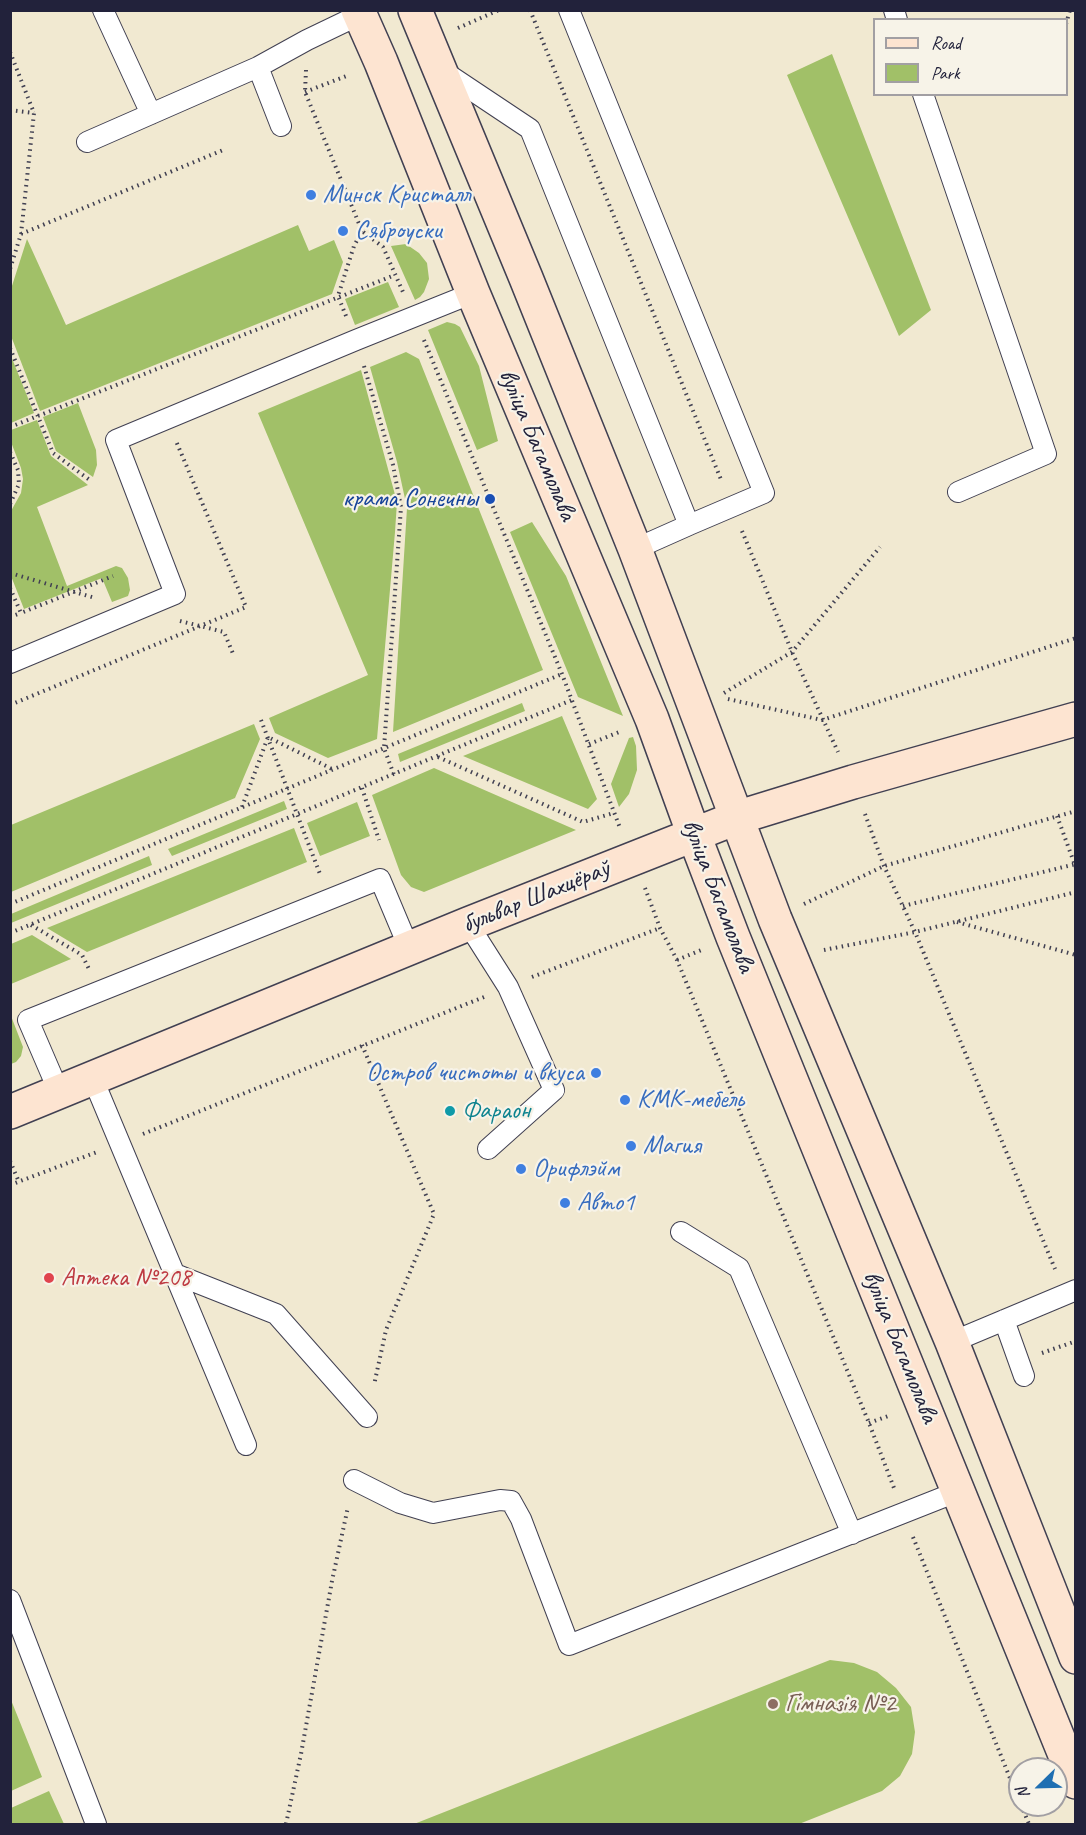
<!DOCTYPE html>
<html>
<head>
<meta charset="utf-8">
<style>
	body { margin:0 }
	#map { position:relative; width:1086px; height:1835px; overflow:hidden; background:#f1e9d1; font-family:Caveat,sans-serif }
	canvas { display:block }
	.frame { position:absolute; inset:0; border:12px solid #22223b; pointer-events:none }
	.legend { position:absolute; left:873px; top:18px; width:195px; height:78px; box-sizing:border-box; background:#f7f3e8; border:2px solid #a29fa3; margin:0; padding:8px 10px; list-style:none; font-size:18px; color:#22223b }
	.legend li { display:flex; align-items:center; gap:12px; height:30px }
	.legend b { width:30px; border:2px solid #a29fa3 }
	.north { position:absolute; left:1008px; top:1757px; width:60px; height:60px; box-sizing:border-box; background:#f7f3e8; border:2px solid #a29fa3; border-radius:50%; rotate:247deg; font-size:16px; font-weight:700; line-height:24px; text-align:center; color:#22223b }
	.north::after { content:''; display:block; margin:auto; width:21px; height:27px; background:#1f6fb2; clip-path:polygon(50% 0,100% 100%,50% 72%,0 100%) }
</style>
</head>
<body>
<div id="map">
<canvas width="1086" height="1835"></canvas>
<div class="frame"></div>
<ul class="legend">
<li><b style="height:8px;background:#fde4d1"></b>Road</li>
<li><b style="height:16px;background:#a1c068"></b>Park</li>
</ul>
<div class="north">N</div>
</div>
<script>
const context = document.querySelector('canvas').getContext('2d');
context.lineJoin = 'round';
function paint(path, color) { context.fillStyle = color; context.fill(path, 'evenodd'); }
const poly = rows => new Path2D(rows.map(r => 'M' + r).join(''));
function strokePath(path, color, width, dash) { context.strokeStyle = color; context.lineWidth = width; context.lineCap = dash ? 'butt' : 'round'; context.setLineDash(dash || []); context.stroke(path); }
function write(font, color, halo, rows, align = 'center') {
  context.font = font + ' Caveat,sans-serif'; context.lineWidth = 4.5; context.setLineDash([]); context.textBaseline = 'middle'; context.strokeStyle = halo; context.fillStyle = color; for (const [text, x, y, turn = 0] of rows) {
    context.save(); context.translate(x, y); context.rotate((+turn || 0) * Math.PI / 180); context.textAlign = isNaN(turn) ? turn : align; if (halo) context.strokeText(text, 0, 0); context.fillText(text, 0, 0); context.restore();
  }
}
paint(poly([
	[832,54,931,310,899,336,787,75],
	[298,225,309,251,334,240,343,262,332,294,40,411,11,336,11,289,27,239,66,325],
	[406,244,419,253,427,263,429,279,424,292,420,297,415,300,391,246],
	[388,282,399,307,355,325,345,299],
	[447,322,455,324,460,327,479,366,498,441,477,450,428,330],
	[406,352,419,359,543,670,393,732,407,508,397,462,370,367],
	[11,356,34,413,11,423,10,423],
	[361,370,397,502,395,532,377,739,328,758,275,733,269,718,368,675,258,413],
	[78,403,96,450,97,465,93,477,56,451,43,417],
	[37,420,51,456,88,485,37,507,67,586,116,566,122,568,128,578,130,590,128,596,112,602,102,578,24,609,11,576,11,511,21,493,23,479,21,468,11,442,11,430],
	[532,522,566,576,623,716,578,697,510,532],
	[522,703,525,711,400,762,398,754],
	[562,716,597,799,588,809,463,756],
	[254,724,260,739,235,798,11,892,11,825],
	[633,737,636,746,637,770,629,794,619,807,611,784,629,738],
	[434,768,576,830,424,892,411,887,401,875,372,795],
	[284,801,287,809,172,856,168,849],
	[357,802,370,836,320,856,307,823],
	[294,828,307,862,87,952,47,928],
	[149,856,152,865,11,923,11,914],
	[32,935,71,959,11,984,11,944],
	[11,1016,23,1047,21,1056,16,1062,11,1064],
	[830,1660,854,1663,877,1672,896,1688,911,1707,915,1732,912,1754,900,1776,882,1791,799,1824,414,1824],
	[11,1700,42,1777,11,1791,10,1791],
	[49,1791,64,1824,11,1824,11,1808]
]), '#a1c068');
const service = poly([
	[103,10,151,114],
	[569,10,764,493,689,525],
	[894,10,897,20],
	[258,67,281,126],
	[443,71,530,129,689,525,635,549],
	[923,94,1046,454,958,492],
	[87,142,258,67,307,40,359,15],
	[10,663,175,594,116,440,356,340,473,293],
	[468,924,508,987,554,1090,488,1149],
	[93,1079,246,1445],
	[59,1092,28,1020,380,879,409,948],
	[681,1232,739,1268,852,1534],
	[175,1274,276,1314,367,1417],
	[1004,1320,1024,1376],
	[952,1342,1076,1290],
	[354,1480,400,1503,433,1513,500,1500,511,1501,521,1519,569,1645,959,1491],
	[10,1600,96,1824]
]);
const secondary = poly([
	[358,10,381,62,473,293,652,719,694,835,733,937,1076,1782],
	[415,10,526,278,635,549,775,919,952,1342,1076,1657],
	[10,1112,468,924,736,818,853,782,1076,719]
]);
strokePath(service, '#414052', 22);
strokePath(secondary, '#414052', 36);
strokePath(poly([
	[530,10,722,482],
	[1066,24,1070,10],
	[458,28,499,10],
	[10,52,34,113,21,234,10,269],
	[306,70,305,92,362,231,383,247,403,292],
	[305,92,349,75],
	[1051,95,1051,94],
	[10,110,34,113],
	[21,234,223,150],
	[346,316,338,296,354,246,362,231],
	[424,340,562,674,620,828],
	[10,348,53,453,91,481],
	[364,366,393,465,401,507,384,748,394,775],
	[10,427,395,275],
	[10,452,18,470,19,484,10,504],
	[742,531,792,652,838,752],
	[10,573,95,598],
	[10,588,21,613,113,576],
	[10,617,21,613],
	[180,621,224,632,234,656],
	[724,693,792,652,880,547],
	[728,699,822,720,1076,638],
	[10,705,246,607,176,441],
	[261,720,320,874],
	[589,744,622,731],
	[438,757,583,822,614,813],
	[362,788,379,840],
	[242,807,268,737,332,769],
	[865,814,884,866,915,932,1055,1269],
	[1057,816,1076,868],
	[645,888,660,928,677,960,869,1423,894,1488],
	[10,904,562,674],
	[804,904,884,866,1076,811],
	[903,906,1076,864],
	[957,922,1076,955],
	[31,925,82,955,89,969],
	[10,933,572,700],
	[824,950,915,932,1076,892],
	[677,960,704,949],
	[532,977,660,928],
	[362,1045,434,1214,386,1330,374,1385],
	[143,1134,484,997],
	[10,1161,19,1182],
	[10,1185,97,1152],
	[1042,1353,1076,1341],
	[869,1423,891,1415],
	[913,1537,1020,1803],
	[1021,1805,1029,1824],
	[286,1824,301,1754,332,1581,348,1507]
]), '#414052', 4, [1.5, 4.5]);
strokePath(service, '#fff', 20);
strokePath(secondary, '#fde4d1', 33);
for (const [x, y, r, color] of [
	[311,195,6,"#3f7fe0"],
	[343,231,6,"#3f7fe0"],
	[490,499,6,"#1a4fb4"],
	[596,1073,6,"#3f7fe0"],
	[625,1100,6,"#3f7fe0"],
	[450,1111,6,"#0f9aa8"],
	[631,1146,6,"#3f7fe0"],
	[521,1169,6,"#3f7fe0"],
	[565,1203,6,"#3f7fe0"],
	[49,1278,6,"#e0444e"],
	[773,1704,6,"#8d6e63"]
]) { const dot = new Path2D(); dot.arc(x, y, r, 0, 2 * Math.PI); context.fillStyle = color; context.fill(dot); strokePath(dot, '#f7f3e8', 2); }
write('26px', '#366cbe', '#f7f3e8', [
	["Минск Кристалл",323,195],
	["Сяброуски",355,231],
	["Остров чистоты и вкуса",584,1073,"right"],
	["КМК-мебель",637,1100],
	["Магия",643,1146],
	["Орифлэйм",533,1169],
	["Авто1",577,1203]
], 'left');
write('26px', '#22223b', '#f7f3e8', [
	["вуліца Багамолава",537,445,67],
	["вуліца Багамолава",718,896,69],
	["бульвар Шахцёраў",536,897,-22],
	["вуліца Багамолава",900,1347,68]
]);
write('26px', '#164399', '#f7f3e8', [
	["крама Сонечны",478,499]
], 'right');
write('26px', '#0d838f', '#f7f3e8', [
	["Фараон",462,1111]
], 'left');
write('26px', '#be3a42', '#f7f3e8', [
	["Аптека №208",61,1278]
], 'left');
write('26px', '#785e54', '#f7f3e8', [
	["Гімназія №2",785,1704]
], 'left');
</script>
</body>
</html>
